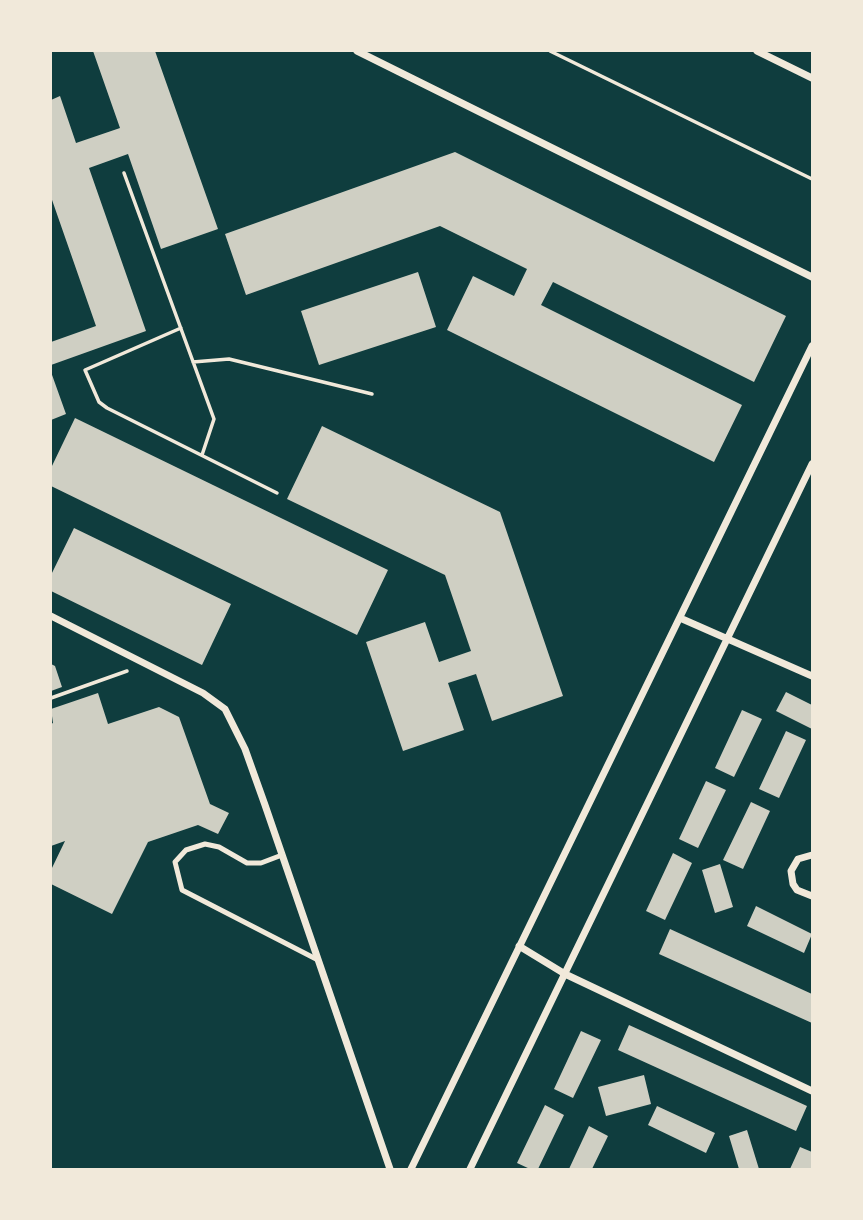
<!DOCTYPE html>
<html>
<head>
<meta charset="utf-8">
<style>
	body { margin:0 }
	#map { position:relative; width:863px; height:1220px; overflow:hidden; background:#0f3d3e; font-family:"Open Sans",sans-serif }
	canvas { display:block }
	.frame { position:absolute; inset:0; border:52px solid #f1e9da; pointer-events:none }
</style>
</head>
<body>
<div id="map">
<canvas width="863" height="1220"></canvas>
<div class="frame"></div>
</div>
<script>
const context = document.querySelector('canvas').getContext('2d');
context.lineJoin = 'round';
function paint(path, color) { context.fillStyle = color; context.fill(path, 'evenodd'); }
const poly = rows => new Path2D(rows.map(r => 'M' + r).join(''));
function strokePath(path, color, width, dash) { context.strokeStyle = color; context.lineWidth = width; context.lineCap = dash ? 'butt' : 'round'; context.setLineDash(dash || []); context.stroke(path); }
paint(poly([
	[93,51,155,51,218,229,161,249,128,154,89,168,146,331,51,365,51,342,96,326,51,197,51,100,60,96,76,143,120,128],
	[455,152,786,316,754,382,553,282,541,305,742,405,714,462,447,330,473,276,514,296,527,269,440,226,246,295,225,234],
	[418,272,436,327,319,365,301,311],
	[51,372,66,414,51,420],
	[75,418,388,570,357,635,51,486,51,468],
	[322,426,500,512,563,696,492,721,476,674,448,683,464,730,403,751,366,642,425,622,439,662,471,651,445,575,287,499],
	[74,528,231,604,202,665,51,591,51,575],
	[51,664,55,666,62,687,51,691],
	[786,692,812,705,812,729,776,711],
	[98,693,108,724,159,707,179,717,210,804,229,813,218,834,198,825,148,842,112,914,51,884,51,870,65,841,51,846,51,724,53,723,51,709],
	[742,710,762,719,734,777,715,768],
	[786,731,806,740,779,798,759,789],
	[706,781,726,790,698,848,679,839],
	[751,802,770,811,743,869,723,860],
	[673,853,692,863,665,920,646,911],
	[720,864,733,907,715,913,702,870],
	[756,906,812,934,804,953,747,926],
	[670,929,812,994,812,1023,659,954],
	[629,1025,807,1106,796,1131,618,1050],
	[581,1031,601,1040,573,1098,554,1089],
	[644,1075,651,1104,606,1116,598,1087],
	[545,1105,564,1115,538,1169,530,1169,517,1163],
	[657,1106,715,1133,706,1153,648,1125],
	[589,1126,608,1136,592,1169,569,1169],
	[747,1130,759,1169,739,1169,729,1136],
	[800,1147,812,1152,812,1169,790,1169]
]), '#cfcfc3');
strokePath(poly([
	[550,51,812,179],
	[124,173,214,419,202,455],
	[181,328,85,370,99,402,107,408,277,493],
	[193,362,229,359,372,394],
	[51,698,127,671]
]), '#f1e9da', 3.5);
strokePath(poly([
	[282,855,261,863,247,863,219,847,205,844,186,850,175,862,182,890,318,960]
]), '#f1e9da', 5);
strokePath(poly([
	[357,51,812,277],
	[757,51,812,78],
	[51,616,203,693,225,709,245,749,265,805,390,1169],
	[680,618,812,676],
	[812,855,798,859,791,871,793,884,797,890,812,896],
	[519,946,565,974,812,1091],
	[411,1169,812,346],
	[470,1169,812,464]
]), '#f1e9da', 7);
</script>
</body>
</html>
